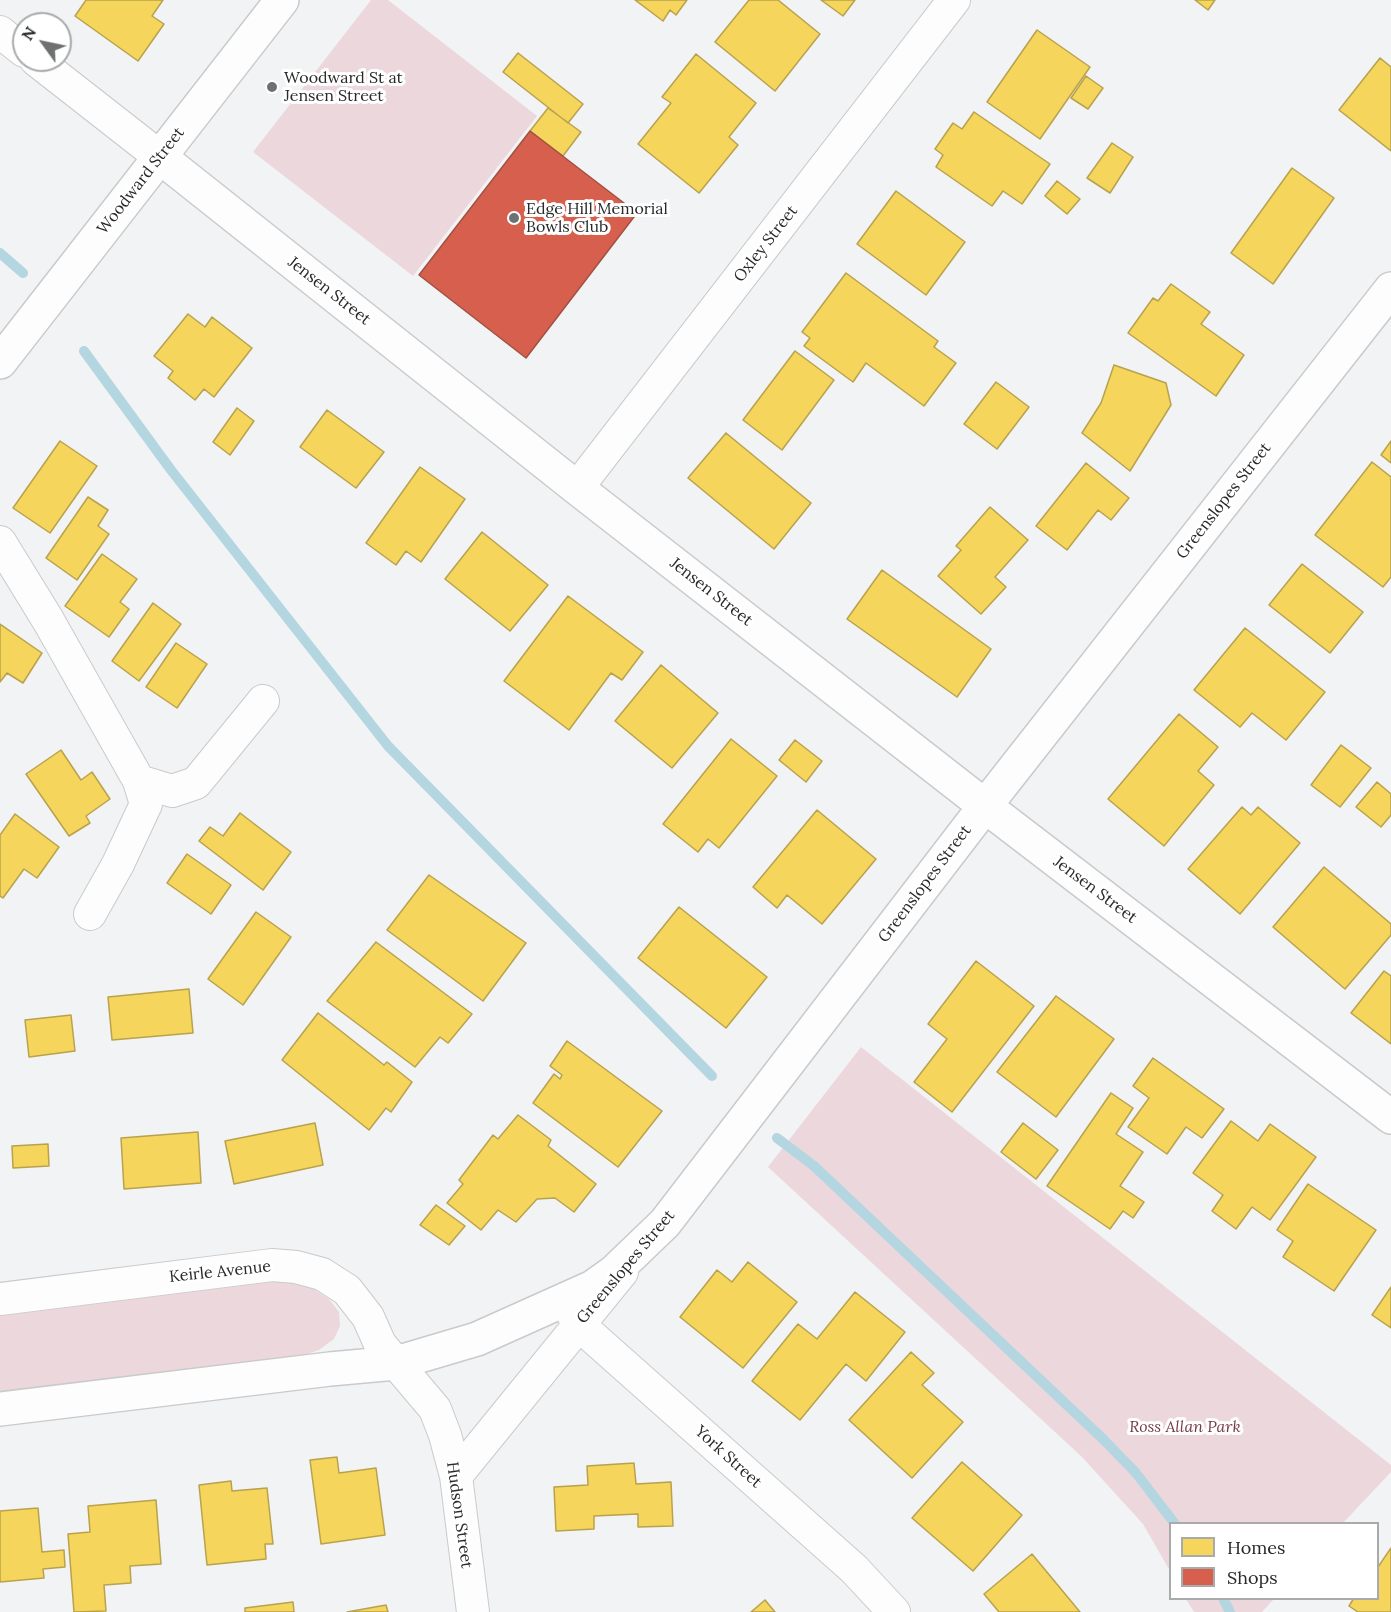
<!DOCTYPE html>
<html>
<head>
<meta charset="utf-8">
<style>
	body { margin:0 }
	#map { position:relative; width:1391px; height:1612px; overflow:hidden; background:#f2f3f4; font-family:Lora,serif }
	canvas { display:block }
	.legend { position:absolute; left:1169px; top:1522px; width:210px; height:78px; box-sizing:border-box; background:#fff; border:2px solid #a9aaaa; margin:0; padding:8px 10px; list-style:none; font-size:18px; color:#282a2a }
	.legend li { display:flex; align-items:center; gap:12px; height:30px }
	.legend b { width:30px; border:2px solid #a9aaaa }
	.north { position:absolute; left:12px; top:12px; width:60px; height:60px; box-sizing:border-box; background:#fff; border:2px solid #a9aaaa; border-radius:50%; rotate:303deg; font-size:16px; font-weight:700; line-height:24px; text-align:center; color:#282a2a }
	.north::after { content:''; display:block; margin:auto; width:21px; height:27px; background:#6f7071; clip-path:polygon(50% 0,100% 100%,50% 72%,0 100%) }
</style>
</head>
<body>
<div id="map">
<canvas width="1391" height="1612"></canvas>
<ul class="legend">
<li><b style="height:16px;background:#f6d55c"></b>Homes</li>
<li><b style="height:16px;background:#d6604d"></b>Shops</li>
</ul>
<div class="north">N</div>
</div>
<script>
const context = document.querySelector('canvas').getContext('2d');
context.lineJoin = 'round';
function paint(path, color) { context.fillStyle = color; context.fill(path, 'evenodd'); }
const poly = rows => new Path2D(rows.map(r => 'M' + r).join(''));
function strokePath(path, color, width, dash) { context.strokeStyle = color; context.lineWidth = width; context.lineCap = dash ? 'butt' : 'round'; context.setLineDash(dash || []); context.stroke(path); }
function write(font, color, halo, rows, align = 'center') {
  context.font = font + ' Lora,serif'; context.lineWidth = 6; context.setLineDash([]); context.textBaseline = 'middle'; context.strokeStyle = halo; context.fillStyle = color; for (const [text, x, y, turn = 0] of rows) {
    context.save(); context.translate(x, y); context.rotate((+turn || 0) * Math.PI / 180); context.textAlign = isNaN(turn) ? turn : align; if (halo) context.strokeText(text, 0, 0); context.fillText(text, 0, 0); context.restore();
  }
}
paint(poly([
	[371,0,388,0,537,116,413,276,253,152],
	[861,1047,1391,1465,1391,1472,1343,1523,1170,1524,1170,1571,1143,1524,1081,1456,768,1167],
	[257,1280,285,1282,312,1288,329,1299,339,1312,340,1326,334,1339,319,1350,304,1355,0,1393,0,1310],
	[1186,1599,1274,1599,1262,1612,1194,1612]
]), '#ecd8dc');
const homes = poly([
	[86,0,163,0,152,16,164,24,138,61,75,16,86,0],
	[635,0,687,0,676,15,670,10,663,21,635,0],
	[749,0,778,0,820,34,775,91,715,42,749,0],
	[821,0,855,0,843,16,821,0],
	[1195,0,1215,0,1208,10,1195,0],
	[1037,30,1090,67,1040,139,987,102,1037,30],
	[518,53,583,104,568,123,503,72,518,53],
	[696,54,756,103,729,137,738,145,699,193,638,144,671,103,662,97,696,54],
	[1380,58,1391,67,1391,151,1339,110,1380,58],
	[1086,76,1103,88,1088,109,1071,98,1086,76],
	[548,108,581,132,563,156,530,131,548,108],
	[974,112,1050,164,1022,204,1003,191,992,206,936,167,943,155,935,149,953,123,962,129,974,112],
	[1112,143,1133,157,1110,193,1087,178,1112,143],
	[1292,168,1334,198,1273,284,1231,253,1292,168],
	[1057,181,1080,199,1067,214,1045,196,1057,181],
	[896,191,965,242,926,295,857,244,896,191],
	[846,273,938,341,934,347,956,363,924,406,866,363,853,382,804,346,810,338,802,332,846,273],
	[1171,284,1210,312,1201,324,1244,355,1216,396,1128,333,1153,298,1158,301,1171,284],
	[188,314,205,327,212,317,252,348,214,397,204,389,195,400,168,378,173,371,154,356,188,314],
	[795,351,834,380,782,450,743,420,795,351],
	[1114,365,1166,383,1171,405,1130,471,1082,433,1101,403,1114,365],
	[996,382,1029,407,997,449,964,424,996,382],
	[237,408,254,421,230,455,213,442,237,408],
	[327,410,384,452,356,488,300,447,327,410],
	[726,433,811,503,774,549,688,478,726,433],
	[60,441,97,466,50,533,13,508,60,441],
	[1391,441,1391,463,1381,455,1391,441],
	[1372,462,1391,477,1391,577,1383,587,1315,535,1372,462],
	[1086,463,1129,498,1111,520,1098,510,1067,550,1036,526,1086,463],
	[420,467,465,499,421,562,406,551,396,565,366,543,420,467],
	[88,497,108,510,98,526,109,534,77,580,46,558,88,497],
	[990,507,1028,540,995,577,1006,587,981,614,938,576,961,550,956,546,990,507],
	[482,532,548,585,510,631,445,579,482,532],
	[102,554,137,579,120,602,129,609,109,637,65,606,102,554],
	[1302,564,1363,612,1330,653,1269,605,1302,564],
	[882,570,991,649,957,697,847,619,882,570],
	[568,596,643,652,622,680,611,673,569,730,504,681,568,596],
	[153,603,181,624,139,681,112,661,153,603],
	[0,624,42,653,23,683,7,673,0,682,0,624],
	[1245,628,1325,692,1286,740,1252,713,1240,727,1194,690,1245,628],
	[176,643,207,664,177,708,146,687,176,643],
	[661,665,718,713,672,768,615,721,661,665],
	[1179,714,1218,747,1198,771,1214,785,1164,846,1108,799,1179,714],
	[731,739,777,776,719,848,708,839,698,852,663,824,731,739],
	[795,740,822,761,806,782,779,760,795,740],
	[1341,745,1371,768,1340,807,1311,785,1341,745],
	[61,750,81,780,92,772,110,799,86,816,90,823,69,836,26,774,61,750],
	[1377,782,1391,794,1391,815,1381,827,1356,807,1377,782],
	[1242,807,1251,815,1258,807,1300,843,1240,914,1188,869,1242,807],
	[817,810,876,859,822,924,787,895,777,908,753,887,817,810],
	[240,813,291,852,263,890,199,841,210,827,223,836,240,813],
	[15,814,59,847,37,878,24,869,3,898,0,896,0,835,15,814],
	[187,854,231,885,211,914,167,883,187,854],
	[1324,867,1391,924,1391,935,1345,989,1273,927,1324,867],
	[429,875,526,943,483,1001,387,930,429,875],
	[679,907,767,977,726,1028,638,958,679,907],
	[256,912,291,937,243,1005,208,979,256,912],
	[376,942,472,1014,448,1043,440,1037,415,1067,327,1001,376,942],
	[976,961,1034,1006,952,1112,914,1082,947,1039,928,1024,976,961],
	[1384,971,1391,976,1391,1044,1351,1013,1384,971],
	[189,989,193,1033,112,1040,108,997,189,989],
	[1056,996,1114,1039,1056,1117,997,1072,1056,996],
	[318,1013,384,1065,387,1062,412,1082,391,1112,386,1108,369,1130,282,1060,318,1013],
	[71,1015,75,1051,29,1057,25,1020,71,1015],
	[567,1041,662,1111,618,1167,533,1103,554,1074,560,1079,562,1075,550,1066,567,1041],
	[1153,1058,1224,1109,1202,1138,1186,1127,1167,1154,1128,1127,1149,1098,1133,1086,1153,1058],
	[1111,1093,1133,1108,1116,1134,1143,1152,1120,1186,1144,1202,1133,1218,1123,1211,1110,1229,1047,1186,1111,1093],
	[518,1115,551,1140,548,1146,596,1184,574,1212,555,1198,537,1199,516,1222,498,1210,481,1230,447,1203,463,1184,459,1180,493,1135,498,1139,518,1115],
	[1231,1121,1258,1141,1270,1124,1316,1157,1270,1220,1252,1207,1236,1229,1212,1211,1223,1195,1193,1173,1231,1121],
	[315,1123,323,1165,234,1184,225,1141,315,1123],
	[1023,1123,1058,1150,1036,1179,1001,1152,1023,1123],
	[198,1132,201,1183,124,1189,121,1138,198,1132],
	[48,1144,49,1166,13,1168,12,1146,48,1144],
	[1308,1184,1376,1230,1334,1291,1283,1257,1293,1241,1277,1230,1308,1184],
	[436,1205,465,1226,449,1245,420,1225,436,1205],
	[748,1262,797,1302,743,1368,680,1317,717,1270,732,1282,748,1262],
	[1391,1287,1391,1328,1372,1315,1391,1287],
	[855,1292,905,1332,866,1381,846,1364,800,1420,752,1381,798,1324,817,1339,855,1292],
	[911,1352,934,1373,922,1385,963,1422,912,1478,849,1420,911,1352],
	[337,1457,339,1473,376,1468,385,1535,321,1544,310,1460,337,1457],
	[962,1462,1022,1515,973,1571,912,1518,962,1462],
	[634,1463,636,1484,671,1482,673,1526,638,1527,638,1514,594,1516,594,1529,556,1531,554,1487,588,1485,587,1466,634,1463],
	[231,1481,232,1491,267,1488,273,1544,265,1544,266,1559,207,1565,199,1485,231,1481],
	[156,1500,161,1564,130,1566,131,1583,104,1585,106,1611,74,1612,68,1534,90,1532,88,1506,156,1500],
	[38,1508,42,1552,64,1550,65,1567,43,1569,44,1578,0,1582,0,1511,38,1508],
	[1391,1548,1391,1612,1358,1612,1349,1606,1354,1598,1378,1598,1378,1567,1391,1548],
	[1032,1554,1080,1612,999,1612,984,1594,1032,1554],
	[765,1600,775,1612,751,1612,765,1600],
	[293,1602,294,1612,245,1612,245,1608,293,1602],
	[386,1605,388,1612,347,1612,386,1605]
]);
paint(homes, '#f6d55c');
strokePath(homes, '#b8a24d', 1.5);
const shops = poly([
	[530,131,637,213,526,358,419,275,530,131]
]);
paint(shops, '#d6604d');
strokePath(shops, '#a25042', 1.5);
strokePath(poly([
	[0,253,23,273],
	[84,351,171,470,388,746,712,1076],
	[777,1138,814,1166,1103,1439,1136,1473,1175,1524],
	[1223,1598,1230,1612]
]), '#b3d6e0', 10);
const street = poly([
	[0,32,24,51],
	[36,60,160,157],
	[577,488,954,0],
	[0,542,48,620,139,781,146,804,118,864,90,914],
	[139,781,172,791,196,783,263,701],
	[0,1299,272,1265,296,1267,322,1274,347,1290,368,1317,380,1344,435,1409,445,1435,456,1476,473,1612],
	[566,1300,578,1324,854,1569,894,1612],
	[456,1476,622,1272]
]);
const secondary = poly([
	[160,157,577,488,985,806,1391,1117],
	[0,362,282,0],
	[0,1409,330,1369,396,1363,477,1339,593,1287,614,1272,665,1223,985,806,1391,289]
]);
strokePath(street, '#c9cacb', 34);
strokePath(secondary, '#c9cacb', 36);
strokePath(street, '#fdfdfd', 32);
strokePath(secondary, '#fdfdfd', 33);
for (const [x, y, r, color] of [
	[272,87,6,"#6f7071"],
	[514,218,6,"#6f7071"]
]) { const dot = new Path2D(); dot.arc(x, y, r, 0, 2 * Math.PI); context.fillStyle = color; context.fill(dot); strokePath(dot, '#fff', 2); }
write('16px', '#282a2a', '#fff', [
	["Woodward St at",284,78],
	["Jensen Street",284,96],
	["Edge Hill Memorial",526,209],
	["Bowls Club",526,227]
], 'left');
write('16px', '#282a2a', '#fff', [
	["Woodward Street",141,181,-52],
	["Oxley Street",766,244,-52],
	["Jensen Street",329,291,38],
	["Greenslopes Street",1224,501,-52],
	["Jensen Street",711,592,38],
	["Greenslopes Street",925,884,-53],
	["Jensen Street",1095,890,37],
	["Greenslopes Street",626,1267,-50],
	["Keirle Avenue",220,1272,-6],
	["York Street",728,1457,42],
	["Hudson Street",459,1515,82]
]);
write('italic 16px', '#763a49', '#fff', [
	["Ross Allan Park",1185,1427]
]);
</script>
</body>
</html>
